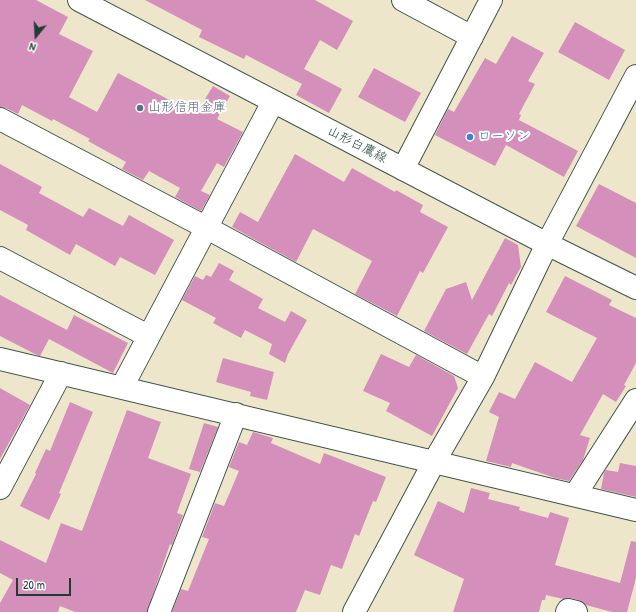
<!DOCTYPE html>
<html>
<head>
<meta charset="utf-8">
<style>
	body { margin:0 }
	#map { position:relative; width:636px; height:612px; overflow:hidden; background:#eee6ca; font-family:"Patrick Hand",sans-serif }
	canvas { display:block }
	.north { position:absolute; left:16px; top:16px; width:40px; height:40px; -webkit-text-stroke:3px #fff; paint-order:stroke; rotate:198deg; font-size:11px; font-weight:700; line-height:16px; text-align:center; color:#1f3d34 }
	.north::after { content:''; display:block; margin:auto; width:14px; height:18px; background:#1f3d34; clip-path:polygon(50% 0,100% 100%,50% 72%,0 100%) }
	.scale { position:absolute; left:16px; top:578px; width:55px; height:18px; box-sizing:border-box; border:2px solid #1f3d34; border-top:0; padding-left:5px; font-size:12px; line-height:14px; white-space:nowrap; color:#1f3d34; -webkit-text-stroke:3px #fff; paint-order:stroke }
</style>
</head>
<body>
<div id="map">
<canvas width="636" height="612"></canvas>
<div class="north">N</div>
<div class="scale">20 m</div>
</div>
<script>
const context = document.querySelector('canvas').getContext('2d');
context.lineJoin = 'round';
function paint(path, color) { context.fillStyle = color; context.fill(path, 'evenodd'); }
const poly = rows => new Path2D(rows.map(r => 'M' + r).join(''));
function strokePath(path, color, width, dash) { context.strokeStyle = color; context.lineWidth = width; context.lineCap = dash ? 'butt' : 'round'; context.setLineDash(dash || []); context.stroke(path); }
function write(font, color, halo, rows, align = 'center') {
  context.font = font + ' "Patrick Hand","Klee One",sans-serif'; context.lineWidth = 4; context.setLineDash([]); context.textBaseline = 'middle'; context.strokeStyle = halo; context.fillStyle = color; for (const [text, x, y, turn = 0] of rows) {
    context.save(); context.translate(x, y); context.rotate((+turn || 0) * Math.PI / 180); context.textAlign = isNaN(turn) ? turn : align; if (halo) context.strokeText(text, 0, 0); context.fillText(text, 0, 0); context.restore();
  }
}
paint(poly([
	[0,0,36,0,68,17,59,34,93,51,69,97,97,112,118,73,196,114,213,86,230,96,217,119,243,132,224,167,217,163,201,191,210,195,201,211,175,197,180,188,149,171,143,180,122,169,126,162,88,141,90,139,53,119,52,121,22,105,18,114,6,108,0,107],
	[145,0,315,0,353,21,337,50,320,40,304,69,342,89,329,113,296,95,302,84,246,55,244,59,199,37,202,30],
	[575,22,625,50,609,80,558,52],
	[512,36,544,53,528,81,535,84,519,114,521,115,519,120,578,151,564,177,506,145,495,166,435,135,448,109,454,112,485,58,496,64],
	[374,68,421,93,405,122,358,97],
	[295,154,344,182,352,168,395,192,396,190,423,205,420,212,448,227,423,273,420,271,397,316,355,294,372,261,343,245,313,229,296,262,232,227,240,212,258,222],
	[0,164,42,187,39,193,83,217,89,208,123,226,129,215,174,240,155,275,120,257,115,266,76,244,70,255,26,230,28,225,0,210],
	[599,184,636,203,636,258,576,226],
	[505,238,518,245,521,267,511,285,509,283,492,316,489,314,467,354,424,331,446,289,466,282,472,300],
	[219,263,234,271,229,280,263,299,258,308,285,322,291,311,307,320,288,354,285,363,269,354,272,344,245,330,241,338,213,323,216,318,182,300,195,276,203,280,206,275,211,277],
	[565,276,612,300,609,305,636,318,636,363,624,385,626,386,616,402,603,394,580,435,590,438,583,460,569,481,555,478,512,463,511,467,486,461,499,417,489,412,499,392,515,399,535,362,572,382,597,338,546,312],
	[0,295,67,330,74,315,128,343,113,373,49,339,40,356,35,354,0,336],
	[381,354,409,367,416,355,454,376,458,388,432,436,386,411,390,403,363,391],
	[223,358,274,372,267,400,250,396,251,392,216,382],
	[0,388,30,405,0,459],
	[70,402,93,412,59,493,61,494,49,520,20,506,36,474,35,473,46,449,50,451],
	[127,410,161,422,148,458,191,474,177,513,183,515,172,545,170,544,147,612,75,612,60,606,58,612,0,612,0,603,13,580,0,573,0,540,46,563,61,523,82,531],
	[204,423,218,427,200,472,189,469],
	[253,432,273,438,271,443,320,464,324,453,386,477,376,502,373,501,359,536,355,534,342,569,331,565,320,595,305,590,296,612,172,612,181,589,188,591,209,539,202,537,215,503,224,506,239,471,229,467,239,442,247,445],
	[620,463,636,466,636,497,601,489,604,473,606,470,618,472],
	[471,488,490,493,488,499,520,507,519,510,548,518,550,512,569,518,555,565,620,583,631,541,636,542,636,578,627,612,612,612,586,605,579,600,571,598,563,599,546,595,545,600,542,600,539,612,453,612,464,579,414,555,438,501,464,513]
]), '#d58fbb');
const minor = poly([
	[403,0,472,37],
	[0,119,207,228,483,377],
	[403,169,491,0],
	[0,258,148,336],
	[0,359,636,510],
	[122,387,273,102],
	[0,488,61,373],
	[575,495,636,400],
	[159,612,236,414],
	[354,612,434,462,483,377,547,244,636,76],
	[567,612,568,610,576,612]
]);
const major = poly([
	[79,0,547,244,636,288]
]);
strokePath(minor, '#3e564a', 24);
strokePath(major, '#3e564a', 24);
strokePath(minor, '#fff', 22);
strokePath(major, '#fff', 22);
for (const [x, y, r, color] of [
	[140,108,4,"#5c6f8a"],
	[470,137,4,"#3f7fe0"]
]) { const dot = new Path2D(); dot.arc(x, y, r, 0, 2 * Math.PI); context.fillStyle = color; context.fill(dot); strokePath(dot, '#fff', 1.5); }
write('13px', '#4e5e75', '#fff', [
	["山形信用金庫",148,108]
], 'left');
write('13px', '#366cbe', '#fff', [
	["ローソン",478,137]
], 'left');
write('13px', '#1f3d34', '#fff', [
	["山形白鷹線",357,145,27]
]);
</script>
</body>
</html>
